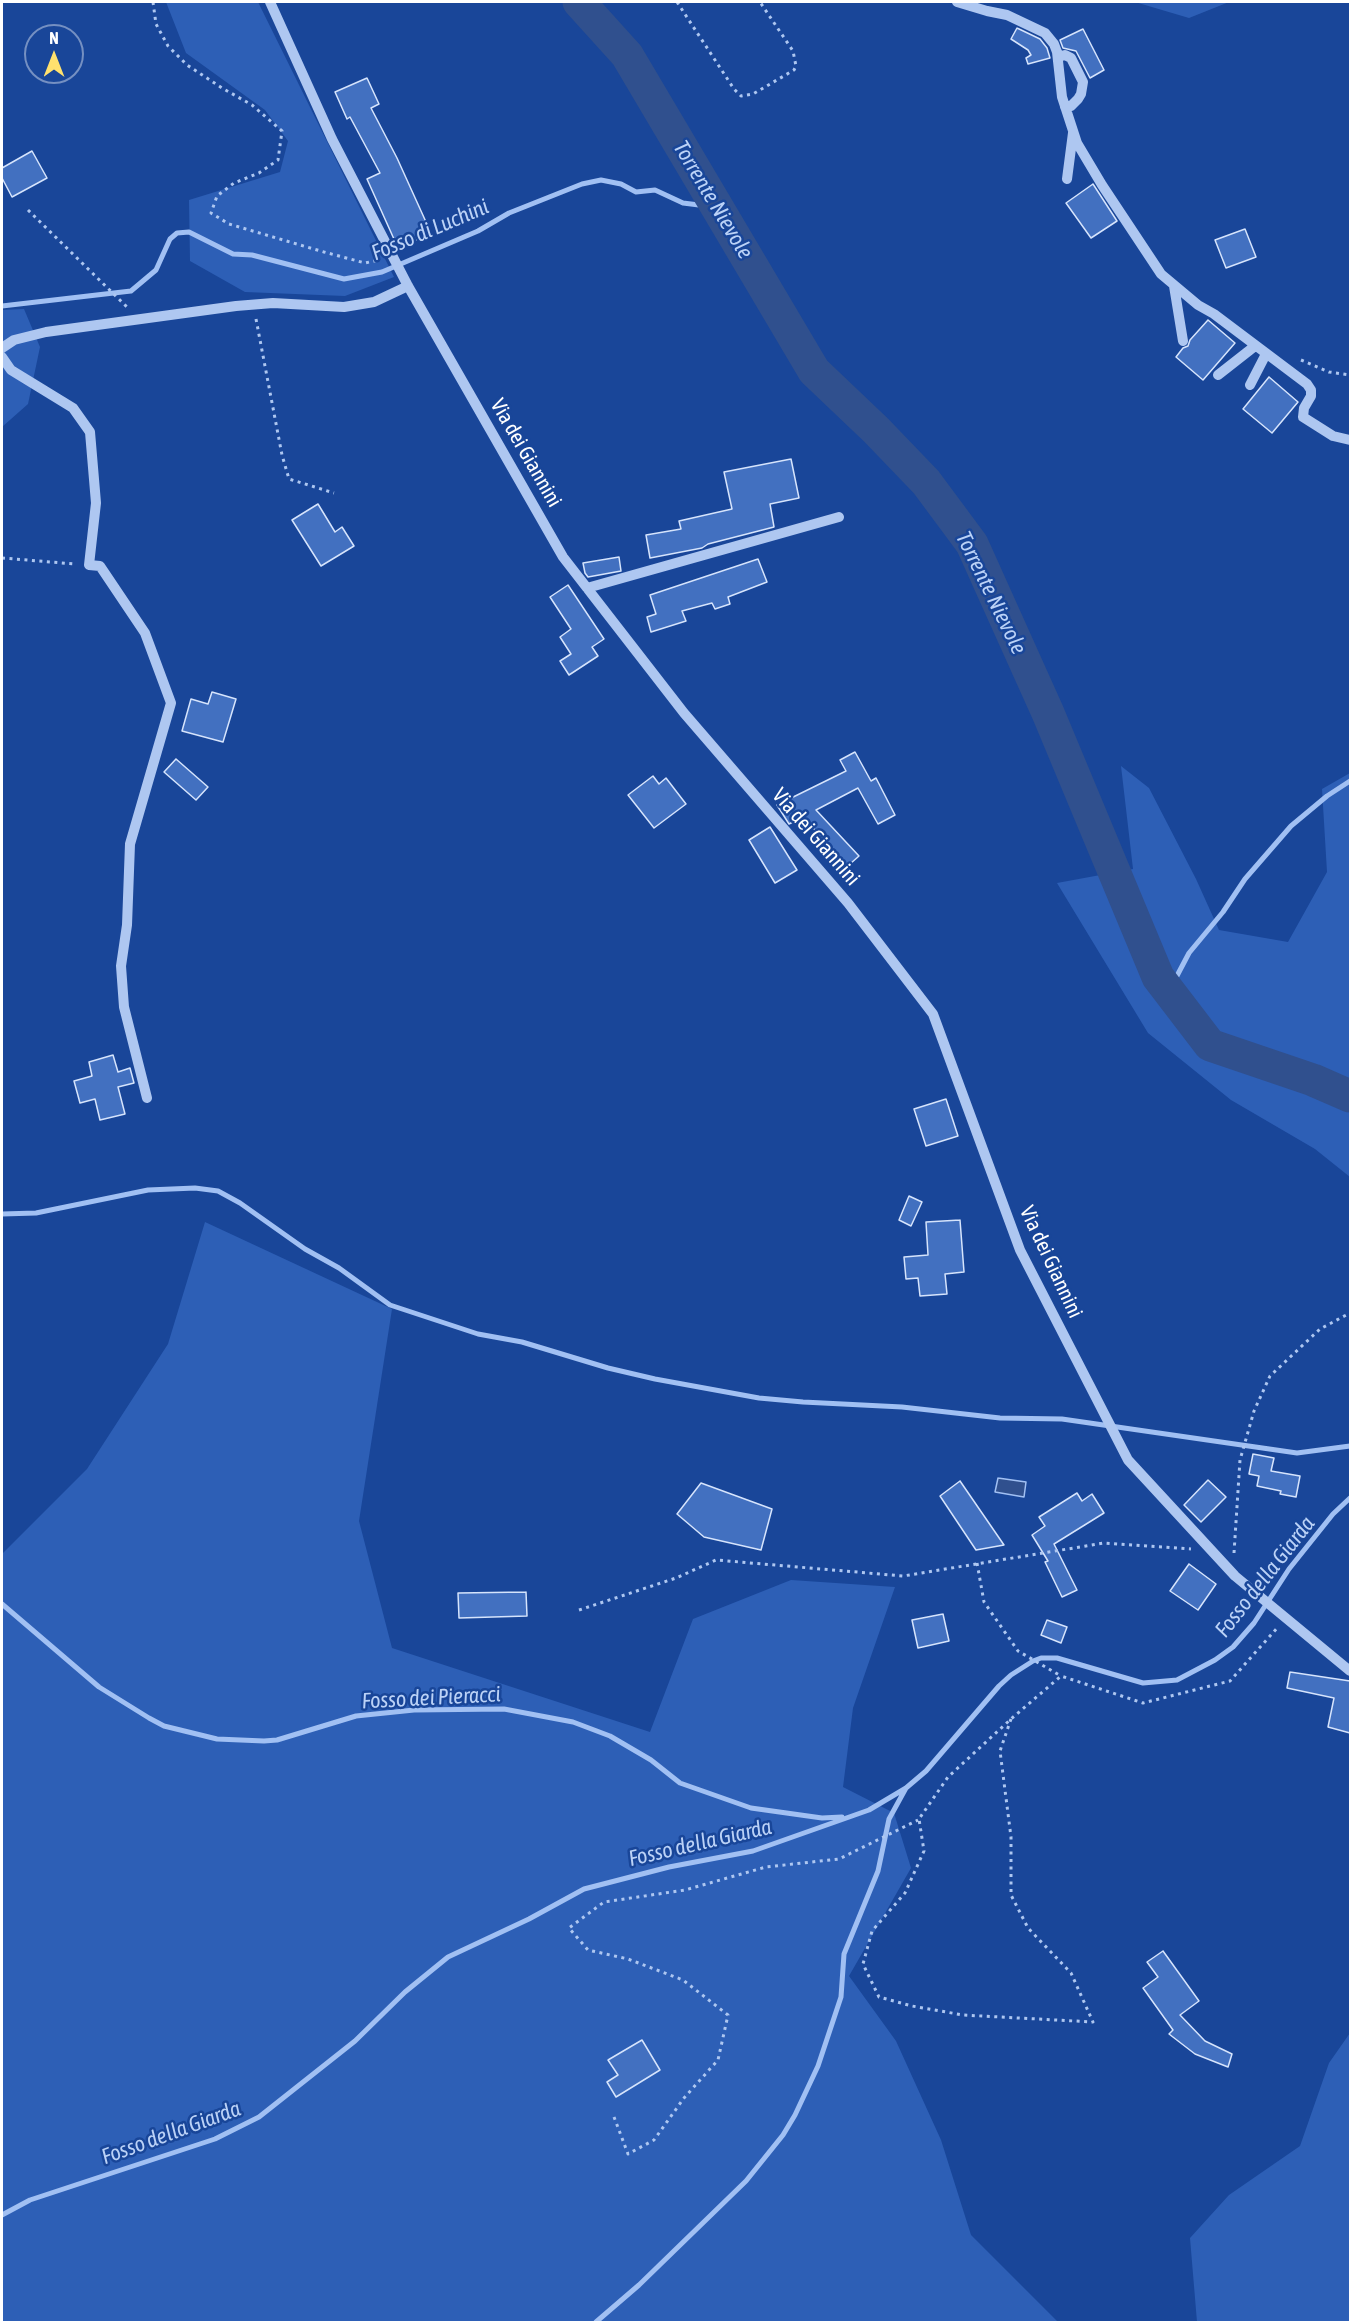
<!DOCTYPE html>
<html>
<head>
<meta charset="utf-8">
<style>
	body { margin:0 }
	#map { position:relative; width:1352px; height:2324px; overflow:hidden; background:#194699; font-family:"Asap Condensed",sans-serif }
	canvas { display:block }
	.frame { position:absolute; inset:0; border:3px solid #fff; pointer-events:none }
	.north { position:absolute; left:24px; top:24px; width:60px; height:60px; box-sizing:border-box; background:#194699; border:2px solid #7590c2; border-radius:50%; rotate:0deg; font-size:16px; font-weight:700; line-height:24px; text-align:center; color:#fff }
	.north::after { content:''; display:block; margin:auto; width:21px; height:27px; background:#ffe16e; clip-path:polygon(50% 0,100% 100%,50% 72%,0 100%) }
</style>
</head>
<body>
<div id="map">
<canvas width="1352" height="2324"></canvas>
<div class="frame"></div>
<div class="north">N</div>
</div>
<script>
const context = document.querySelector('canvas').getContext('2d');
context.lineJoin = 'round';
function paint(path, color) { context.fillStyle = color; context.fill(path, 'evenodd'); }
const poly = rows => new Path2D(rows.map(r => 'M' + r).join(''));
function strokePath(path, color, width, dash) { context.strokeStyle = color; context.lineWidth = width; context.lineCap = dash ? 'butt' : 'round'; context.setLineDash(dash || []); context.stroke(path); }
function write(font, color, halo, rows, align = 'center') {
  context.font = font + ' "Asap Condensed",sans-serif'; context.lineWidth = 5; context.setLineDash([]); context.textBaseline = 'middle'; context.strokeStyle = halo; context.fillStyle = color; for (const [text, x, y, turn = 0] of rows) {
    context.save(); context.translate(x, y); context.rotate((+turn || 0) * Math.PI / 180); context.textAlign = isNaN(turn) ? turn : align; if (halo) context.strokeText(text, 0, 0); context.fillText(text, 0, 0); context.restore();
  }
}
paint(poly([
	[166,2,258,2,394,277,345,296,245,292,190,261,189,200,280,172,288,141,265,110,186,53],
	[1135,2,1229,2,1189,18],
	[24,309,40,347,28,404,2,427,2,310],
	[1121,766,1149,788,1196,879,1219,930,1288,942,1327,872,1322,789,1350,773,1350,1177,1315,1149,1231,1100,1148,1033,1057,883,1133,869],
	[205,1222,392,1309,359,1521,392,1648,650,1732,693,1619,791,1580,895,1587,853,1708,843,1787,894,1813,911,1868,849,1976,896,2041,941,2140,971,2235,1058,2322,2,2322,2,1554,87,1469,168,1344],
	[1350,2033,1350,2322,1197,2322,1190,2238,1229,2195,1300,2146,1329,2063]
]), '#2d5fb6');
const water = poly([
	[998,1478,1026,1482,1024,1497,995,1492,998,1478]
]);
paint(water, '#30508e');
strokePath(water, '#a1c0f3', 1.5);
strokePath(poly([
	[2,306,131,291,156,270,170,239,177,233,189,232,233,254,252,255,344,279,382,272,478,231,509,213,582,184,601,180,621,184,636,192,655,190,683,203,715,207,720,210],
	[1169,991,1189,953,1223,912,1245,879,1291,826,1327,796,1350,781],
	[2,1214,36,1213,148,1190,195,1188,218,1191,240,1203,305,1249,339,1268,390,1305,478,1334,522,1342,608,1368,655,1379,759,1398,803,1402,902,1407,1000,1418,1062,1419,1297,1453,1350,1446],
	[2,1604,99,1687,149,1718,164,1726,217,1739,264,1741,277,1740,356,1716,414,1710,504,1709,573,1722,610,1736,651,1760,680,1783,751,1808,822,1818,842,1817],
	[2,2215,30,2200,215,2139,259,2117,355,2041,405,1992,448,1957,529,1919,584,1889,669,1867,753,1851,869,1810,906,1788,926,1771,999,1686,1011,1675,1033,1661,1041,1658,1057,1658,1143,1683,1177,1680,1215,1660,1233,1647,1254,1623,1289,1569,1333,1514,1350,1498],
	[596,2322,639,2285,746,2181,783,2135,795,2115,818,2066,841,1997,844,1954,878,1871,889,1819,906,1788]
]), '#a1c0f3', 5);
strokePath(poly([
	[579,2,627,55,814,371,876,430,926,482,972,544,1048,713,1158,977,1210,1045,1313,1080,1350,1096]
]), '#30508e', 33);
const building = poly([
	[1017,28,1040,39,1047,48,1050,58,1028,64,1026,58,1031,55,1028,50,1011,39,1017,28],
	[1083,29,1104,70,1090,78,1076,51,1063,48,1060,40,1083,29],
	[367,78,379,104,371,108,397,158,431,233,398,248,367,179,380,173,350,117,347,119,335,92,367,78],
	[32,151,47,178,12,197,2,178,2,168,32,151],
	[1093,184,1117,221,1091,238,1066,203,1093,184],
	[1245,229,1256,257,1226,268,1215,240,1245,229],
	[1208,320,1235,343,1203,380,1176,357,1183,348,1188,346,1190,340,1208,320],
	[1269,377,1298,402,1272,433,1243,409,1269,377],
	[791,459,799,498,770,504,774,527,708,544,702,548,650,558,646,535,681,529,679,521,732,509,724,472,791,459],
	[318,504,335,532,342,527,354,546,321,566,292,520,318,504],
	[619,557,621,571,588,577,585,573,583,563,619,557],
	[758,559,767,582,728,597,730,604,715,609,712,603,682,611,686,621,651,632,647,617,656,614,650,595,758,559],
	[568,585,604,639,592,647,598,656,569,675,560,661,571,654,560,637,571,629,550,597,568,585],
	[212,692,236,699,223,742,182,731,191,699,208,704,212,692],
	[855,752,871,781,876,778,895,815,878,824,858,788,816,810,859,856,841,872,828,858,835,852,803,817,789,824,777,805,846,771,840,760,855,752],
	[176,759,208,787,196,800,164,772,176,759],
	[653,776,659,784,666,778,686,804,654,828,628,795,653,776],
	[770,827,797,870,775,883,749,840,770,827],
	[113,1055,118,1072,130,1068,134,1083,118,1087,125,1114,100,1120,95,1099,80,1103,74,1081,92,1076,89,1062,113,1055],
	[946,1099,958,1136,926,1146,914,1109,946,1099],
	[909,1196,922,1202,911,1226,899,1220,909,1196],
	[960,1220,964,1272,945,1274,947,1294,920,1296,918,1278,906,1279,904,1257,928,1255,926,1222,960,1220],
	[1253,1454,1274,1458,1271,1471,1300,1476,1296,1497,1280,1494,1281,1491,1257,1486,1259,1476,1249,1474,1253,1454],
	[1208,1480,1226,1497,1201,1522,1184,1505,1208,1480],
	[960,1481,1004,1545,976,1550,940,1496,960,1481],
	[701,1483,772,1509,761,1550,704,1537,677,1514,701,1483],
	[1077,1493,1082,1501,1092,1494,1104,1513,1054,1544,1077,1590,1062,1597,1045,1562,1048,1561,1032,1535,1045,1526,1039,1517,1077,1493],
	[1189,1564,1216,1584,1198,1610,1170,1591,1189,1564],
	[526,1592,527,1616,459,1618,458,1593,526,1592],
	[943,1614,949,1641,918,1648,912,1620,943,1614],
	[1047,1620,1067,1627,1061,1643,1041,1635,1047,1620],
	[1290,1672,1350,1681,1350,1733,1328,1727,1334,1698,1287,1688,1290,1672],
	[1163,1951,1199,2001,1180,2015,1205,2041,1232,2054,1228,2067,1195,2054,1169,2034,1173,2030,1143,1988,1158,1977,1147,1962,1163,1951],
	[642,2040,660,2070,616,2097,607,2082,618,2075,608,2060,642,2040]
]);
paint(building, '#4270c0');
strokePath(building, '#d6e4fc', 1.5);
strokePath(poly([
	[153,2,156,24,168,46,187,65,222,88,252,105,282,131,278,160,259,173,234,183,217,196,211,213,229,224,324,252,365,263,379,260],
	[677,2,734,89,741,96,753,94,794,70,796,66,793,51,760,2],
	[28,210,127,307],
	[256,319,282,455,289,479,334,493],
	[1301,360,1329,372,1350,375],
	[2,558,75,564],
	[1234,1553,1240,1460,1254,1411,1270,1376,1320,1329,1350,1313],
	[977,1563,984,1602,1018,1651,1061,1676],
	[579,1610,676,1578,716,1560,903,1576,1104,1543,1191,1549],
	[1011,1719,1000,1751,1011,1837,1011,1895,1028,1928,1071,1973,1093,2022,963,2015,912,2006,879,1997,863,1964,872,1931,905,1893,924,1851,919,1819,948,1777,1011,1719,1061,1676,1143,1703,1230,1681,1278,1627],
	[614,2117,628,2154,654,2140,684,2098,718,2060,728,2015,683,1980,628,1959,588,1950,569,1928,604,1902,685,1890,766,1867,839,1859,918,1820]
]), '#aec7f1', 3, [3, 4.5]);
strokePath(poly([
	[270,2,332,139,408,286,563,557,684,713,848,903,933,1014,1020,1250,1128,1460,1235,1576,1350,1671],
	[957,2,987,11,1007,15,1045,33,1054,44,1057,52,1062,97,1077,143,1102,185,1161,274,1198,305,1214,314,1307,384,1311,390,1311,396,1304,408,1303,417,1333,436,1350,440],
	[1058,57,1065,55,1071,58,1083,82,1081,94,1078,99,1071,106,1065,107],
	[1067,179,1073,133],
	[1174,286,1183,341],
	[2,348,14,340,46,332,236,306,273,303,344,307,374,302,408,286],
	[2,357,11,370,73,408,90,432,96,503,89,565,100,566,145,633,171,703,130,844,127,925,121,966,124,1007,147,1098],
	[1218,375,1255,346],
	[1250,385,1266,354],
	[587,588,839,517]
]), '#aec7f1', 10);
write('21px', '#fff', '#194699', [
	["Via dei Giannini",526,453,60],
	["Via dei Giannini",816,837,49],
	["Via dei Giannini",1051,1262,65]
]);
write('italic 22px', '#bbd2f7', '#194699', [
	["Torrente Nievole",713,200,59],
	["Fosso di Luchini",430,230,-23],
	["Torrente Nievole",991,593,64],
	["Fosso della Giarda",1265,1577,-52],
	["Fosso dei Pieracci",431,1698,-3],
	["Fosso della Giarda",700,1843,-13],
	["Fosso della Giarda",171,2133,-20]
]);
</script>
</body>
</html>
